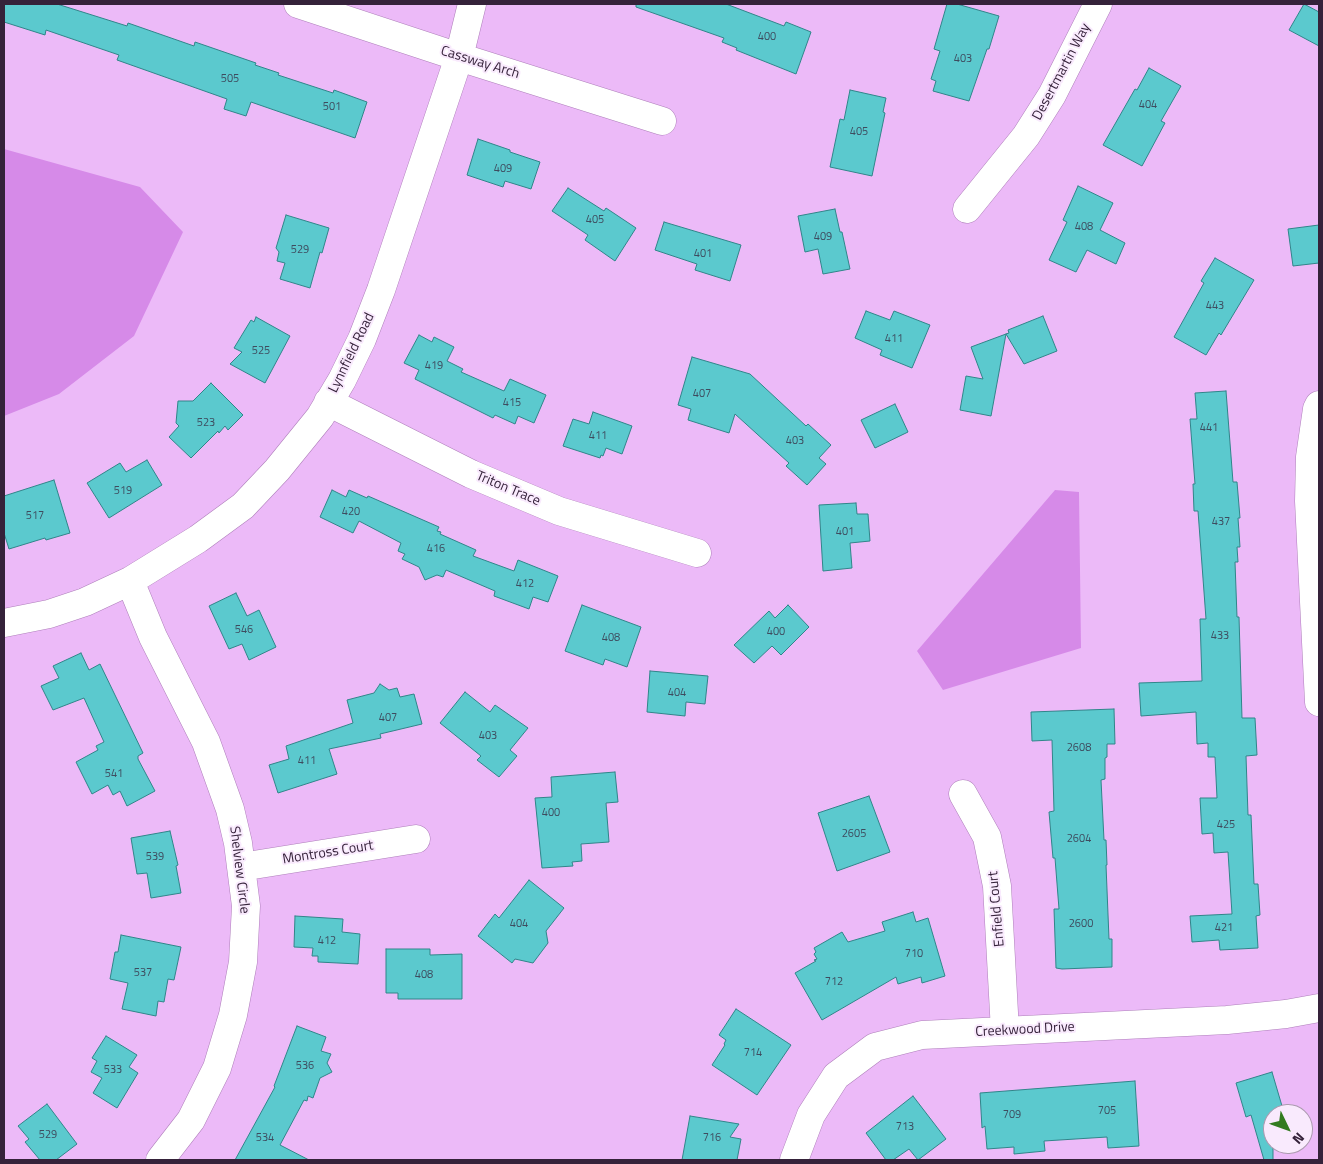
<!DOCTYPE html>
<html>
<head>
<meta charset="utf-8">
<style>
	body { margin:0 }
	#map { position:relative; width:1323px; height:1164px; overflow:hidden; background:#ecbaf8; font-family:"Titillium Web",sans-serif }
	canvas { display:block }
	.frame { position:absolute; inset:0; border:5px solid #35223a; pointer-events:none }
	.north { position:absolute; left:1263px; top:1104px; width:50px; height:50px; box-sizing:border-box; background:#f9eafd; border:1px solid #ab9aaf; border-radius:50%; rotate:132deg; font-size:14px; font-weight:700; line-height:20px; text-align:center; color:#35223a }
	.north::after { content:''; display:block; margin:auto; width:18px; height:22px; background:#337b20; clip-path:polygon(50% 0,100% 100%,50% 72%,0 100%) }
</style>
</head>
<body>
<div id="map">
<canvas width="1323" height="1164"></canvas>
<div class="frame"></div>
<div class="north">N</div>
</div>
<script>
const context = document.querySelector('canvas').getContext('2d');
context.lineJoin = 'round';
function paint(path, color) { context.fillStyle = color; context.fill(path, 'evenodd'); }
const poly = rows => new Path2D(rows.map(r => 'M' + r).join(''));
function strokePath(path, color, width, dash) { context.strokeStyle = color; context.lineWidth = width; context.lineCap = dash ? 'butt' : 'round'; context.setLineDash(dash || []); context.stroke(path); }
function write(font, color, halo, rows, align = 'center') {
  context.font = font + ' "Titillium Web",sans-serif'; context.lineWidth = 4; context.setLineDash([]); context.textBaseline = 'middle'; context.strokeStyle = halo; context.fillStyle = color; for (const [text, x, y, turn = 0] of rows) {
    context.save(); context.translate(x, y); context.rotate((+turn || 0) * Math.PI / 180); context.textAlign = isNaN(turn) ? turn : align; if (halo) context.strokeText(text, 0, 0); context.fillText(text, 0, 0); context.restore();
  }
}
paint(poly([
	[4,149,140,187,183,232,134,336,59,394,4,416],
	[1055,490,1079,492,1081,648,943,690,917,651]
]), '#d68ae8');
const building = poly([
	[4,4,57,4,127,26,128,23,194,46,195,42,256,63,255,65,279,73,278,75,333,93,334,90,367,102,355,138,251,102,246,116,224,109,227,99,117,60,119,55,46,30,45,35,4,22,4,4],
	[636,4,726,4,784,26,786,22,811,32,796,74,736,50,737,48,722,42,724,38,636,7,636,4],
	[947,4,957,4,999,16,989,49,987,49,969,101,933,91,936,81,931,79,940,51,934,49,947,4],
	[1304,4,1319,12,1319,46,1289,30,1304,4],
	[1149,68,1181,86,1161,121,1165,123,1142,166,1103,145,1135,89,1137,90,1149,68],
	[850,90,886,98,883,112,885,113,872,176,830,167,840,119,844,120,850,90],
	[478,139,510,150,510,152,540,162,531,189,505,181,503,187,467,175,478,139],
	[1078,186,1113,203,1100,230,1125,243,1116,264,1087,250,1076,272,1049,260,1067,222,1063,220,1078,186],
	[568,188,604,211,606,208,636,228,615,261,585,240,588,235,552,211,568,188],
	[835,209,840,232,842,232,850,269,823,274,818,249,805,252,798,216,835,209],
	[286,215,329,228,322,253,320,252,310,288,280,279,285,263,277,261,279,252,276,248,286,215],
	[664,222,741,245,730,281,695,270,697,264,655,250,664,222],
	[1319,225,1319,263,1293,266,1288,229,1319,225],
	[1215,258,1254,280,1221,335,1219,333,1206,355,1174,337,1204,283,1201,281,1215,258],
	[866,311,890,320,894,311,930,325,912,368,880,355,882,350,855,338,866,311],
	[1043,316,1057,351,1024,364,1006,334,1009,333,1008,330,1043,316],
	[256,317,290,336,265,383,230,364,242,352,234,348,251,320,254,322,256,317],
	[1006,334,991,416,960,410,966,376,983,379,971,347,1006,334],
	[419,335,432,342,434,337,454,347,447,361,463,369,461,372,504,391,510,379,546,395,534,423,518,416,515,424,495,415,493,418,415,379,419,370,404,363,419,335],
	[692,357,750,374,806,426,808,424,831,445,819,458,826,464,807,485,786,466,789,463,735,414,729,433,688,420,691,409,678,405,692,357],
	[211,383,243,415,228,430,225,426,219,433,218,431,191,458,169,437,179,426,176,423,178,401,193,401,211,383],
	[1226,391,1233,482,1237,482,1240,518,1238,518,1240,547,1237,547,1238,562,1235,562,1237,617,1239,617,1242,718,1255,718,1257,755,1246,756,1248,815,1251,815,1254,884,1258,884,1260,915,1256,916,1258,948,1220,950,1219,940,1192,942,1190,916,1232,914,1228,852,1214,853,1213,833,1202,834,1200,798,1217,798,1215,757,1208,757,1208,743,1197,744,1196,712,1141,716,1139,683,1202,681,1200,619,1206,619,1198,511,1194,511,1193,484,1195,484,1190,419,1197,419,1195,393,1226,391],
	[895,404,908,432,875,448,861,420,895,404],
	[593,412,632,426,622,454,606,448,603,456,601,455,600,458,563,446,573,419,589,424,593,412],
	[147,460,162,485,109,518,87,483,120,463,126,472,147,460],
	[54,480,70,533,46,540,45,538,9,549,4,533,4,496,54,480],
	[332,490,346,497,349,490,367,498,368,496,439,527,437,531,441,532,440,534,476,550,473,556,514,571,518,560,558,576,548,602,533,597,529,609,494,596,495,591,446,570,443,577,437,575,425,580,419,567,402,559,405,554,398,551,401,543,359,521,353,533,320,517,332,490],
	[856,503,857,514,868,514,870,541,850,543,852,568,823,571,819,505,856,503],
	[236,593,247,616,259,610,276,647,249,660,242,644,229,649,209,606,236,593],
	[582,605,641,627,627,667,605,659,603,665,565,651,582,605],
	[788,605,809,627,781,655,772,646,754,663,734,645,769,611,775,618,788,605],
	[81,653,89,670,100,664,143,753,138,756,138,759,155,791,127,806,120,791,113,795,108,785,92,794,76,762,98,750,96,746,104,742,84,698,53,710,41,686,59,678,53,666,81,653],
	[650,671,708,676,705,704,686,702,685,716,647,712,650,671],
	[380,684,389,690,397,688,400,697,414,694,422,724,380,734,381,738,329,749,337,774,278,793,269,765,289,759,286,746,353,723,347,700,374,693,380,684],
	[465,692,490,712,495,705,528,728,510,750,517,756,499,777,477,760,481,756,440,723,465,692],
	[1114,709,1115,744,1107,744,1107,757,1105,758,1105,779,1101,780,1104,840,1106,840,1107,865,1106,865,1109,939,1112,939,1112,967,1062,969,1056,968,1054,909,1059,909,1055,858,1053,858,1049,812,1054,811,1052,740,1032,741,1031,712,1114,709],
	[615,772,618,802,606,803,609,842,581,844,582,861,572,862,573,866,542,868,535,798,552,797,551,777,615,772],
	[869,796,890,852,837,871,818,813,869,796],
	[170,831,178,865,176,866,181,893,151,898,147,873,137,874,131,838,170,831],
	[529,880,564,908,546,931,548,943,533,963,515,959,512,963,478,936,495,914,499,918,529,880],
	[913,912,916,922,928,918,945,976,922,983,921,977,898,984,896,977,822,1020,795,973,816,961,814,960,817,959,814,954,816,952,814,948,842,932,848,942,885,931,882,922,913,912],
	[295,916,343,919,342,932,360,934,358,964,318,962,318,956,312,956,313,948,294,947,295,916],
	[121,935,181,947,174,980,168,979,164,1002,158,1001,156,1016,122,1009,128,983,110,979,115,952,118,952,121,935],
	[386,949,430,949,430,955,462,954,462,999,398,999,398,993,386,993,386,949],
	[736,1009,791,1045,757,1095,712,1065,725,1045,724,1044,726,1040,719,1035,736,1009],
	[297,1026,326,1037,321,1051,331,1054,327,1063,332,1072,320,1078,313,1098,308,1096,307,1101,304,1100,280,1145,309,1160,235,1160,275,1087,274,1086,297,1026],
	[106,1036,137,1055,129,1067,138,1073,117,1108,93,1093,102,1078,91,1072,97,1061,92,1058,106,1036],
	[1272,1072,1282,1106,1280,1106,1282,1114,1273,1114,1273,1160,1264,1160,1251,1115,1246,1117,1236,1083,1272,1072],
	[1135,1081,1139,1146,1108,1148,1107,1137,1044,1141,1045,1151,1014,1154,1014,1147,987,1149,985,1126,982,1128,980,1093,1135,1081],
	[913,1096,946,1139,918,1160,909,1149,893,1160,886,1160,866,1133,913,1096],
	[47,1104,77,1144,56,1160,40,1160,25,1142,29,1139,18,1126,47,1104],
	[690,1116,739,1124,730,1137,741,1139,737,1160,682,1160,690,1116]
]);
paint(building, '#5bc9ce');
strokePath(building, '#308589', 1);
const street = poly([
	[298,4,459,57,662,121],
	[967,209,1026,136,1052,95,1098,4],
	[328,402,471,474,559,511,697,553],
	[1319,405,1317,409,1310,457,1309,501,1319,702],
	[130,581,153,637,206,742,230,809,238,843,246,906,243,962,233,1015,217,1068,191,1120,160,1160],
	[4,623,49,614,85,602,130,581,198,539,243,506,277,470,320,417,342,380,362,339,381,290,459,57,472,4],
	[963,794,987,837,997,886,1005,1031],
	[241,867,416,839],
	[794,1160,811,1115,836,1076,875,1047,922,1035,1227,1020,1286,1014,1319,1008]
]);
strokePath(street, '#ae7fba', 29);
strokePath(street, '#fff', 28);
write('11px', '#3e4c5f', null, [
	["400",767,37],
	["403",963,59],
	["505",230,79],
	["404",1148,105],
	["501",332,107],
	["405",859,132],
	["409",503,169],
	["405",595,220],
	["408",1084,227],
	["409",823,237],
	["529",300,250],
	["401",703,254],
	["443",1215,306],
	["411",894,339],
	["525",261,351],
	["419",434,366],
	["407",702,394],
	["415",512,403],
	["523",206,423],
	["441",1209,428],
	["411",598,436],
	["403",795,441],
	["519",123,491],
	["420",351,512],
	["517",35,516],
	["437",1221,522],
	["401",845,532],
	["416",436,549],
	["412",525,584],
	["546",244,630],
	["400",776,632],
	["433",1220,636],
	["408",611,638],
	["404",677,693],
	["407",388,718],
	["403",488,736],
	["2608",1079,748],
	["411",307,761],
	["541",114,774],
	["400",551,813],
	["425",1226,825],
	["2605",854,834],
	["2604",1079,839],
	["539",155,857],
	["404",519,924],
	["2600",1081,924],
	["421",1224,928],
	["412",327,941],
	["710",914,954],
	["537",143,973],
	["408",424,975],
	["712",834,982],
	["714",753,1053],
	["536",305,1066],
	["533",113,1070],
	["705",1107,1111],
	["709",1012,1115],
	["713",905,1127],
	["529",48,1135],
	["534",265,1138],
	["716",712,1138]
]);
write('14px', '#35223a', '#f9eafd', [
	["Cassway Arch",480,63,17],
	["Desertmartin Way",1062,72,-62],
	["Lynnfield Road",352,353,-64],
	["Triton Trace",508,489,23],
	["Montross Court",328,853,-9],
	["Shelview Circle",239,870,83],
	["Enfield Court",997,909,-95],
	["Creekwood Drive",1025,1030,-3]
]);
</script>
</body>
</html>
